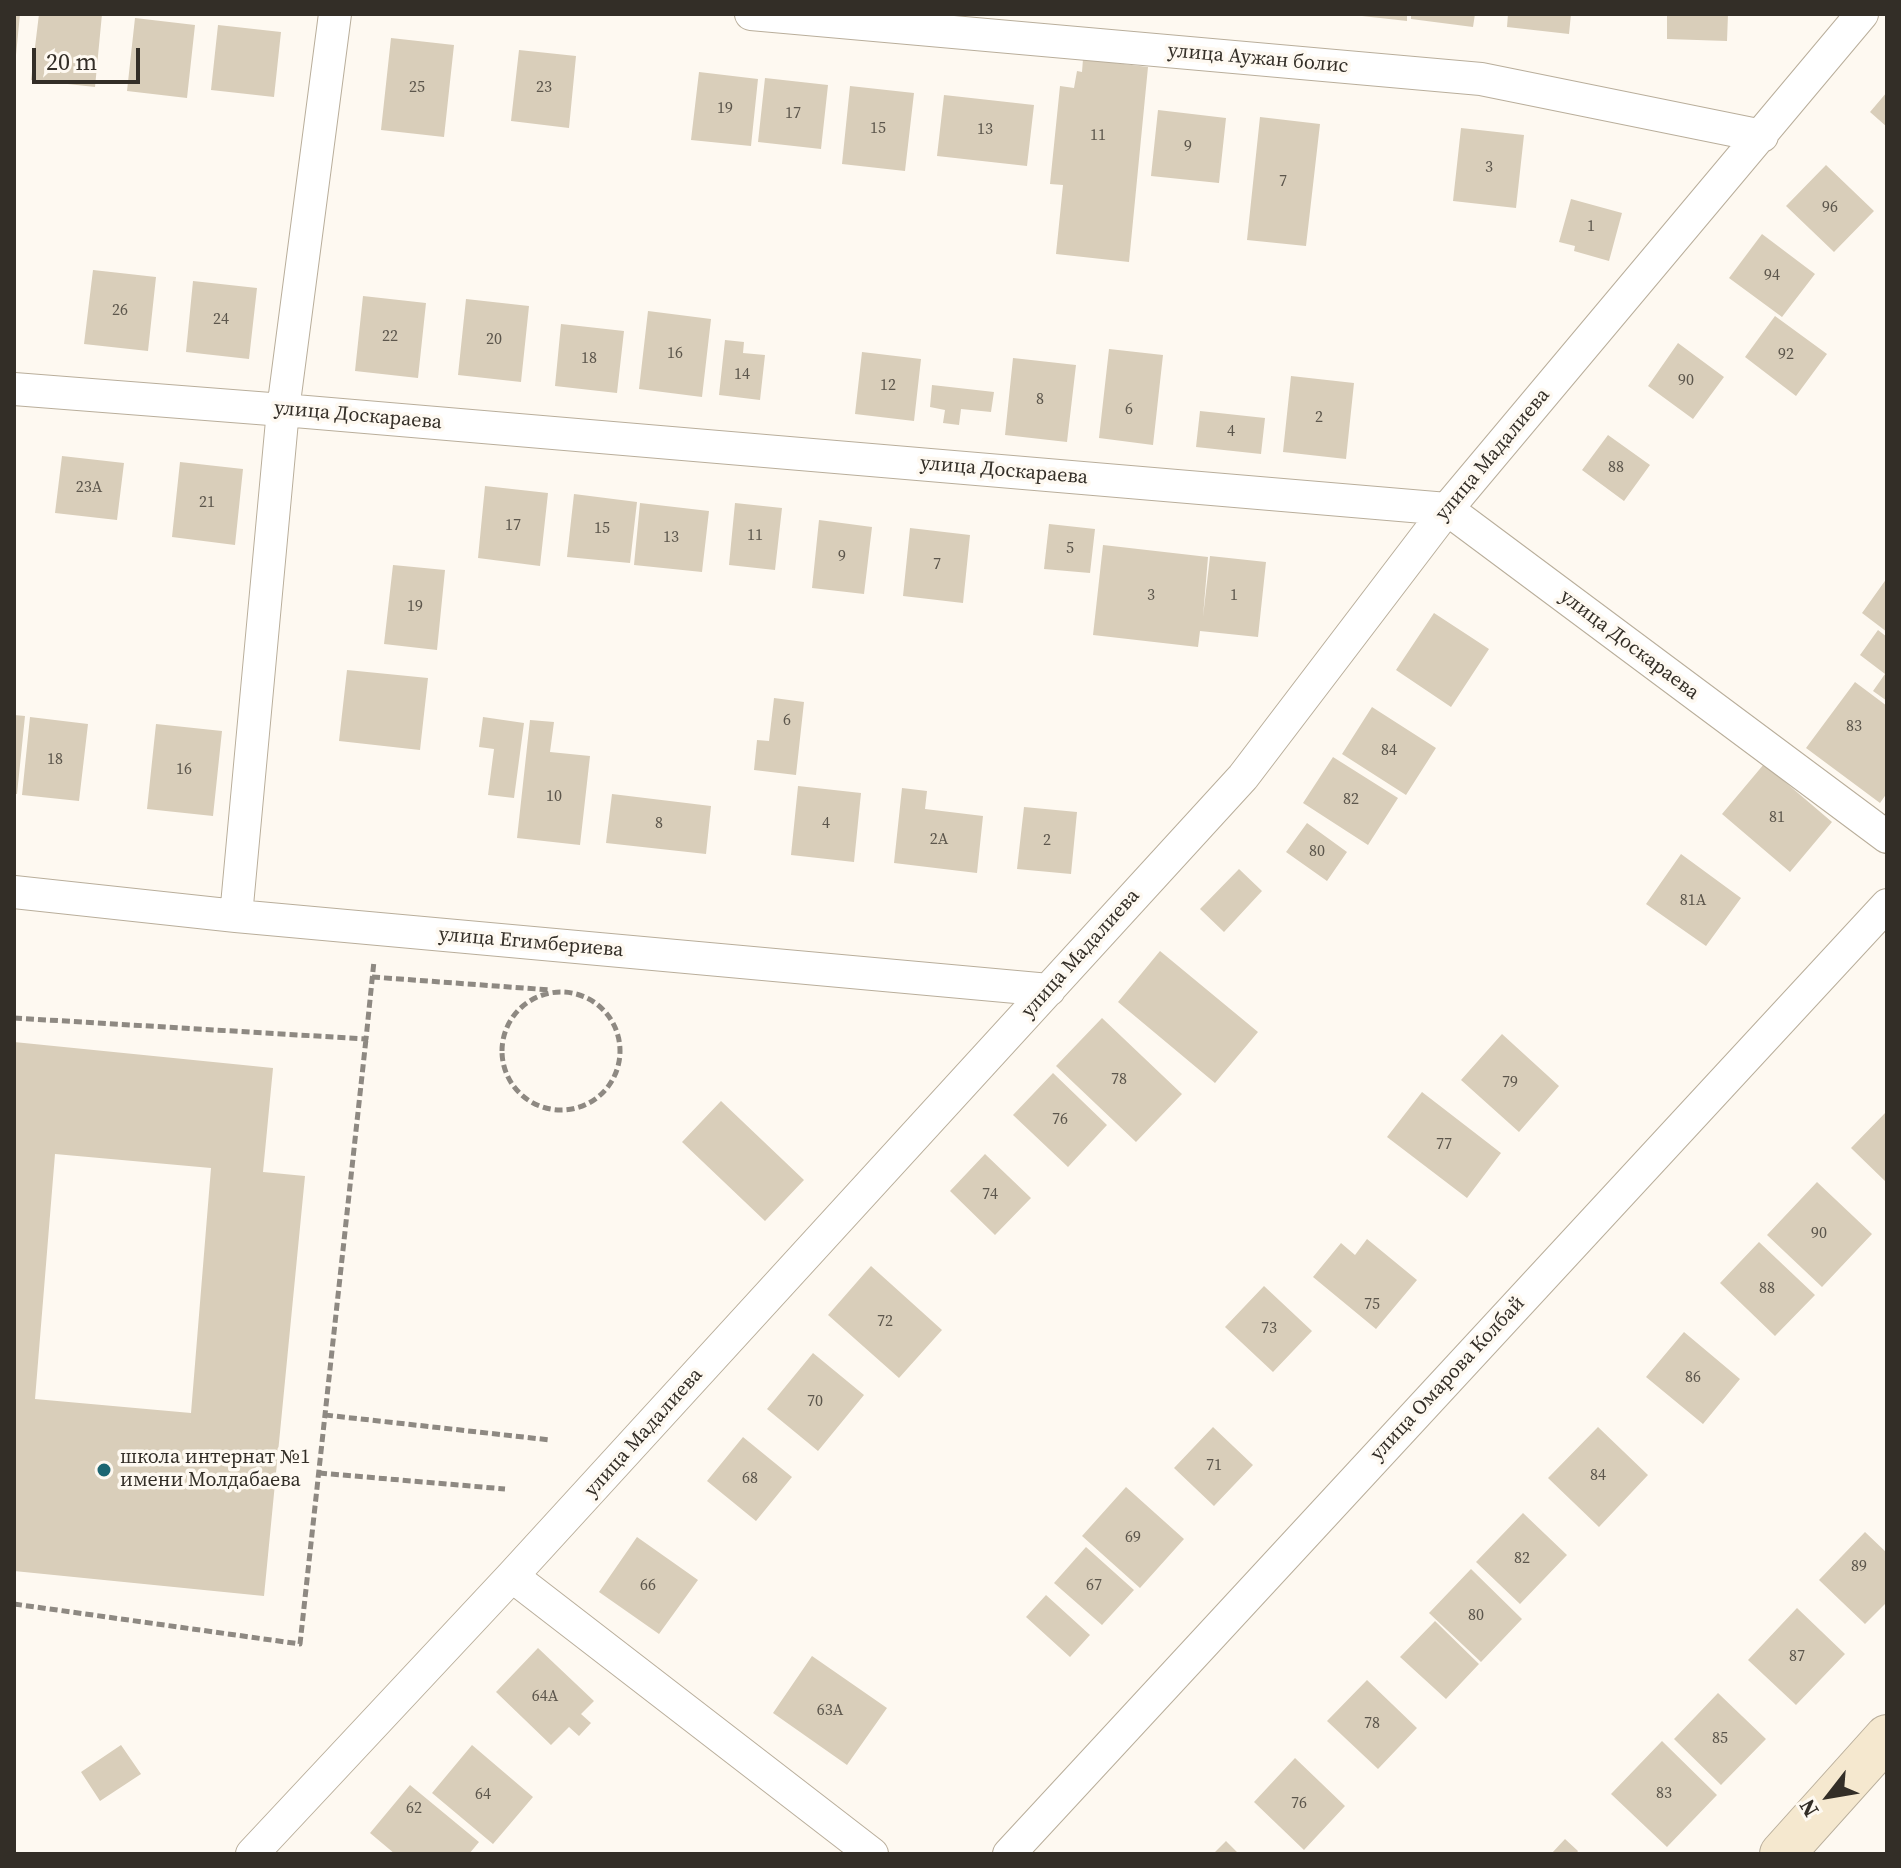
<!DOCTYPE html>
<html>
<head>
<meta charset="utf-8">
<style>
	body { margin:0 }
	#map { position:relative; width:1901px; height:1868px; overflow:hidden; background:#fef9f1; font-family:"Source Serif 4",serif }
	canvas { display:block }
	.frame { position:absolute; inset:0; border:16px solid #332e27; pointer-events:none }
	.north { position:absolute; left:1789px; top:1756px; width:80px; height:80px; -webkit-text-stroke:6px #fef9f1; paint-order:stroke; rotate:239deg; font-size:22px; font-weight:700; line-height:32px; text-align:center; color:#332e27 }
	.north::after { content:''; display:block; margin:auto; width:28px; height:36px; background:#332e27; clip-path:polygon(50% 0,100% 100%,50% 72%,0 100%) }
	.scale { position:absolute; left:32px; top:48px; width:108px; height:36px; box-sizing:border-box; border:4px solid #332e27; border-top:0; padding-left:10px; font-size:24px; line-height:28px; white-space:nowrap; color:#332e27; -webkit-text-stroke:6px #fef9f1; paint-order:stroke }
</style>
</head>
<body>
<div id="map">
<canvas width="1901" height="1868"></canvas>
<div class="frame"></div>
<div class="north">N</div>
<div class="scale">20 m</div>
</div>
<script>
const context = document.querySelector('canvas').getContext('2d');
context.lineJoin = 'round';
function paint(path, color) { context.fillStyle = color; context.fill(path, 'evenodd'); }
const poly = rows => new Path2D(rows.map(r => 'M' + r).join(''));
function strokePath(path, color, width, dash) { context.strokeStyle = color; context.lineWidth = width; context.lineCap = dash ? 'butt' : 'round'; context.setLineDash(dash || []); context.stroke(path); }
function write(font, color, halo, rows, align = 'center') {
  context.font = font + ' "Source Serif 4",serif'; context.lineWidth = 7; context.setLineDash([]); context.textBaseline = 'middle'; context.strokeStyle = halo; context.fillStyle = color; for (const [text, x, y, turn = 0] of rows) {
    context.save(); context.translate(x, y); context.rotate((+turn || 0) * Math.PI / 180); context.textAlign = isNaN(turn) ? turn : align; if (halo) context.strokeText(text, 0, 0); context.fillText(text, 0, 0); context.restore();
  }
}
paint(poly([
	[14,14,20,14,16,55,14,54],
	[39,14,102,14,95,87,31,80],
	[1362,14,1407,14,1407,21,1362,16],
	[1411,14,1475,14,1473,27,1411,19],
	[1508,14,1571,14,1569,34,1507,27],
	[1667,14,1728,14,1727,41,1667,39],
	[135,18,195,25,187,98,127,91],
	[218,25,281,32,274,97,211,90],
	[391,38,454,45,444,137,381,130],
	[519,50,576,56,569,128,511,121],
	[1083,59,1148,67,1129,262,1056,254,1063,185,1050,184,1060,86,1074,88,1077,71,1082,72],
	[699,72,758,79,751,146,691,140],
	[765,78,828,85,821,149,758,142],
	[850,86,914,93,905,171,842,164],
	[1887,92,1887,127,1870,112],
	[944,95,1034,105,1027,166,937,156],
	[1158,110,1226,118,1219,183,1151,176],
	[1260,117,1320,124,1306,246,1247,240],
	[1461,128,1524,135,1516,208,1453,201],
	[1826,165,1874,211,1834,252,1786,206],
	[1571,199,1622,213,1609,261,1574,251,1575,246,1559,242],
	[1762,234,1815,274,1782,317,1729,278],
	[93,270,156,277,148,351,84,344],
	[193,281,257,288,249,359,186,352],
	[363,296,426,303,418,378,355,371],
	[466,299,529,306,521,382,458,375],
	[648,311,711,319,702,397,639,389],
	[1775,316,1827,354,1796,396,1745,357],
	[561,324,624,331,617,393,555,386],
	[725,340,744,342,743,353,765,355,760,400,719,395],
	[1678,343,1724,377,1693,419,1648,386],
	[1109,349,1163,355,1153,445,1099,438],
	[862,352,921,359,914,421,855,414],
	[1013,358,1076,365,1067,442,1005,435],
	[1291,376,1354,383,1346,459,1283,452],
	[932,385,994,392,991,412,961,409,959,425,943,423,945,410,930,407],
	[1200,411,1265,418,1261,454,1196,447],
	[1608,435,1650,465,1624,501,1582,470],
	[62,456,124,463,117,520,55,513],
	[180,462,243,469,235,545,172,537],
	[485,486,548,493,540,566,478,558],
	[574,494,637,502,630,563,567,557],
	[640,503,709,511,702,572,634,565],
	[735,503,782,508,775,570,729,565],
	[819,520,872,527,864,594,812,588],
	[1049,524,1095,529,1090,573,1044,569],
	[910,528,970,535,963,603,903,596],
	[1103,545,1208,557,1203,617,1210,556,1266,562,1258,637,1200,631,1198,647,1093,635],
	[393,565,445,570,437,650,384,644],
	[1887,578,1887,632,1862,613],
	[1434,613,1489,649,1451,707,1396,670],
	[1878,630,1887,637,1887,701,1873,691,1885,674,1860,655],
	[347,670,428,678,420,750,339,741],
	[1855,682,1887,706,1887,793,1880,803,1806,748],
	[774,698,804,702,796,775,754,770,757,740,769,741],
	[1372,707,1436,748,1406,795,1342,754],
	[14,715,25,716,17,794,14,794],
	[30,717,88,724,79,801,22,795],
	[483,717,524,723,514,798,488,795,494,749,479,747],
	[530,720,554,722,550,752,590,756,580,845,517,838],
	[156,724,222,731,213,816,147,809],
	[1333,757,1398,798,1368,845,1303,803],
	[1764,764,1832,822,1790,872,1722,814],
	[798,786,861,793,854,862,791,855],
	[902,788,927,791,925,809,983,816,977,873,894,863],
	[612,794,711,806,706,854,606,843],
	[1024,807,1077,812,1071,874,1017,869],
	[1307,823,1347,852,1327,881,1286,852],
	[1681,854,1741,898,1706,946,1646,904],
	[1239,869,1262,891,1224,932,1200,909],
	[1160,951,1258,1032,1215,1083,1118,1002],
	[1102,1018,1182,1094,1136,1142,1056,1066],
	[1502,1034,1559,1086,1519,1132,1461,1080],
	[14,1042,273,1068,263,1172,305,1176,264,1596,14,1571],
	[55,1154,211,1168,191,1413,35,1399],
	[1053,1073,1107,1125,1068,1167,1013,1115],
	[1422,1092,1501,1153,1467,1198,1387,1137],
	[721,1101,804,1180,765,1221,682,1142],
	[1887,1111,1887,1183,1851,1148],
	[985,1154,1031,1198,995,1235,950,1191],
	[1817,1182,1872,1234,1822,1287,1767,1235],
	[1367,1239,1417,1280,1376,1329,1313,1277,1341,1243,1355,1255],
	[1759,1242,1815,1295,1775,1336,1720,1283],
	[871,1266,942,1330,899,1378,828,1315],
	[1264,1286,1312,1331,1273,1372,1225,1327],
	[1684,1332,1740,1379,1703,1424,1646,1377],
	[813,1353,864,1395,818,1451,767,1409],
	[1213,1427,1253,1465,1214,1506,1174,1468],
	[1598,1427,1648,1475,1599,1527,1548,1478],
	[743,1437,792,1477,756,1521,707,1481],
	[1126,1487,1184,1539,1140,1588,1082,1536],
	[1523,1513,1567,1555,1520,1604,1476,1562],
	[1865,1532,1887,1553,1887,1602,1865,1624,1819,1580],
	[637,1537,698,1580,659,1634,599,1592],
	[1086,1547,1134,1590,1102,1625,1054,1583],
	[1471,1569,1522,1619,1481,1662,1429,1613],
	[1046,1595,1090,1635,1070,1657,1026,1617],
	[1797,1608,1845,1654,1796,1705,1748,1660],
	[1435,1621,1479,1664,1446,1699,1400,1657],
	[538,1648,594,1701,581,1714,591,1723,579,1736,569,1727,551,1745,496,1692],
	[812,1656,887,1708,847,1765,773,1713],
	[1367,1680,1417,1728,1378,1769,1327,1721],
	[1718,1693,1766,1739,1721,1785,1674,1739],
	[1662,1741,1717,1795,1667,1847,1611,1794],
	[121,1745,141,1774,100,1801,81,1772],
	[472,1745,533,1797,493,1844,432,1793],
	[1295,1758,1345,1806,1304,1850,1254,1802],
	[410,1785,479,1842,469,1854,395,1854,370,1833],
	[1565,1839,1578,1851,1576,1854,1551,1854],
	[1226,1841,1239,1854,1213,1854]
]), '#d9ceba');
const street = poly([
	[751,14,1481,79,1762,136],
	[14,389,283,410,1447,509,1887,837],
	[14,892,236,916,1049,990],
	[236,916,283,410,335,14],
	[512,1576,872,1854],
	[252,1854,512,1576,1243,777,1447,509,1862,14],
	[1009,1854,1887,905]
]);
const secondary = poly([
	[1782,1854,1887,1737]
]);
strokePath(street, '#b9ae9b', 34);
strokePath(secondary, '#b9ae9b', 46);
strokePath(poly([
	[372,977,551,990],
	'502 1051a59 59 0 1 1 118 0a59 59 0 1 1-118 0Z',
	[14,1018,366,1039,374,961],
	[325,1415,550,1440],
	[319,1473,505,1489],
	[14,1604,300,1644,366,1039]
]), '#8e8982', 5, [8, 4]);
strokePath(street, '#fff', 32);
strokePath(secondary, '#f5e8cf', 44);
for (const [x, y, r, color] of [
	[104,1470,8,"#1c6672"]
]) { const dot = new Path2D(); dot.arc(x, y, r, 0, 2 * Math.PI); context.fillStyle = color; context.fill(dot); strokePath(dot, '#fef9f1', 3); }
write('16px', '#5c564c', null, [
	["25",417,88],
	["23",544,88],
	["19",725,109],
	["17",793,114],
	["15",878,129],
	["13",985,130],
	["11",1098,136],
	["9",1188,147],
	["3",1489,168],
	["7",1283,182],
	["96",1830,208],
	["1",1591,227],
	["94",1772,276],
	["26",120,311],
	["24",221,320],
	["22",390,337],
	["20",494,340],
	["16",675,354],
	["92",1786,355],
	["18",589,359],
	["14",742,375],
	["90",1686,381],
	["12",888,386],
	["8",1040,400],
	["6",1129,410],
	["2",1319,418],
	["4",1231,432],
	["88",1616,468],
	["23А",89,488],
	["21",207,503],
	["17",513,526],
	["15",602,529],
	["11",755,536],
	["13",671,538],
	["5",1070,549],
	["9",842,557],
	["7",937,565],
	["3",1151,596],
	["1",1234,596],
	["19",415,607],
	["6",787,721],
	["83",1854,727],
	["84",1389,751],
	["18",55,760],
	["16",184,770],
	["10",554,797],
	["82",1351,800],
	["81",1777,818],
	["8",659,824],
	["4",826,824],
	["2А",939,840],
	["2",1047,841],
	["80",1317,852],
	["81А",1693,901],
	["78",1119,1080],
	["79",1510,1083],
	["76",1060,1120],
	["77",1444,1145],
	["74",990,1195],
	["90",1819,1234],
	["88",1767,1289],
	["75",1372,1305],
	["72",885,1322],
	["73",1269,1329],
	["86",1693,1378],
	["70",815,1402],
	["71",1214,1466],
	["84",1598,1476],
	["68",750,1479],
	["69",1133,1538],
	["82",1522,1559],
	["89",1859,1567],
	["66",648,1586],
	["67",1094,1586],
	["80",1476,1616],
	["87",1797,1657],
	["64А",545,1697],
	["63А",830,1711],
	["78",1372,1724],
	["85",1720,1739],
	["83",1664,1794],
	["64",483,1795],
	["76",1299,1804],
	["62",414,1809]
]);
write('20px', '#332e27', '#fef9f1', [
	["улица Аужан болис",1258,59,5],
	["улица Доскараева",358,416,5],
	["улица Мадалиева",1493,455,-50],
	["улица Доскараева",1004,471,5],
	["улица Доскараева",1629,645,37],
	["улица Егимбериева",531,943,5],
	["улица Мадалиева",1081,954,-48],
	["улица Омарова Колбай",1448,1379,-47],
	["улица Мадалиева",644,1433,-48]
]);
write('20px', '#332e27', '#fef9f1', [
	["школа интернат №1",120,1458],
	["имени Молдабаева",120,1481]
], 'left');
</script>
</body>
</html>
